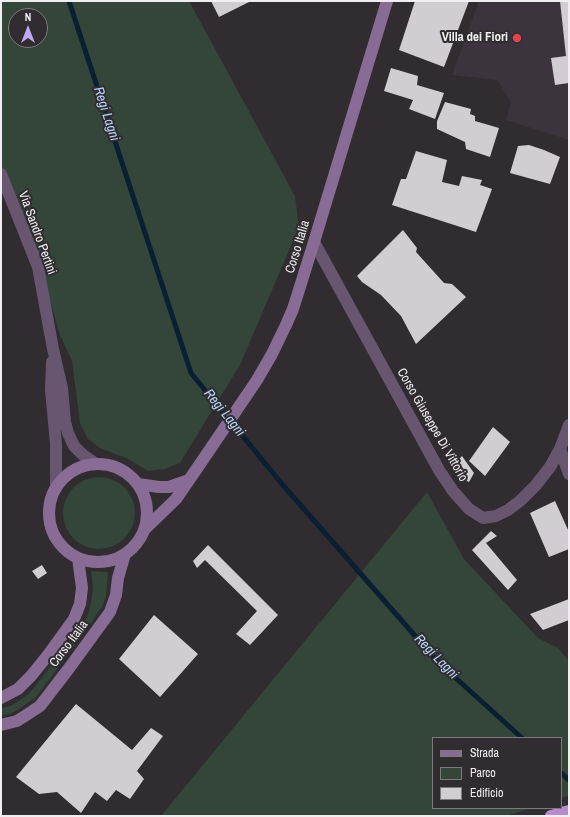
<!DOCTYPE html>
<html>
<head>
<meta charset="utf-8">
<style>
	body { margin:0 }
	#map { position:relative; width:570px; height:817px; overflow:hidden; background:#302c30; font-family:"Archivo Narrow",sans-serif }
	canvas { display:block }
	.frame { position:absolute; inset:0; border:2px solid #f0eef1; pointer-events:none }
	.legend { position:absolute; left:432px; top:737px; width:130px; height:72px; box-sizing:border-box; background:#302c30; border:1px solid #7d7a7d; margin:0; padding:5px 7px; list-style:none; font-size:12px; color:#f0eef1 }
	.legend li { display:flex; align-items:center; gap:8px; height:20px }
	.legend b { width:20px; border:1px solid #7d7a7d }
	.north { position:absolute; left:8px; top:8px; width:40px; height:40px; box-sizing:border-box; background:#302c30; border:1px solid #7d7a7d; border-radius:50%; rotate:0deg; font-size:11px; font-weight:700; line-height:16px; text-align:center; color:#f0eef1 }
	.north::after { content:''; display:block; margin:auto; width:14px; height:18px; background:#bfa9f4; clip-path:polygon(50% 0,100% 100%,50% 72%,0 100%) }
</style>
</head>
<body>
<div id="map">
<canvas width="570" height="817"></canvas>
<div class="frame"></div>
<ul class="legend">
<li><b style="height:5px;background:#896c96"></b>Strada</li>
<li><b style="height:11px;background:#344539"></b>Parco</li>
<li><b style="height:11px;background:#d2cdd2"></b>Edificio</li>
</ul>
<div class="north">N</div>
</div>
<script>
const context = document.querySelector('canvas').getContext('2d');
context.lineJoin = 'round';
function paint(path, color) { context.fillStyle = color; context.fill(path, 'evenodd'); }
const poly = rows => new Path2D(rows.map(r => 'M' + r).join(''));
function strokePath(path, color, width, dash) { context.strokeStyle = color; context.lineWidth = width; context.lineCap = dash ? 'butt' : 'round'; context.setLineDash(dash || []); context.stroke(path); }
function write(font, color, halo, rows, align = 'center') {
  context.font = font + ' "Archivo Narrow",sans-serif'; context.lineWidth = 4; context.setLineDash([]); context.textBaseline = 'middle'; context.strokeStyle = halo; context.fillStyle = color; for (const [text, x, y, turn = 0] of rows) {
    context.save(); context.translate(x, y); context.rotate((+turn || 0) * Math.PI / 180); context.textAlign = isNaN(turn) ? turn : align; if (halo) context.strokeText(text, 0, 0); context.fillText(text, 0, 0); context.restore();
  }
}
paint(poly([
	[479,1,569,1,569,140,506,120,511,102,497,80,452,75]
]), '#3c343d');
paint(poly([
	[1,1,189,1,295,196,299,227,240,365,180,463,165,469,148,471,128,459,100,448,88,439,80,423,72,361,60,335,41,269,1,166],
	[16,16,40,16,40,40,16,40],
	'63 513a36 36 0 1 1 72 0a36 36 0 1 1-72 0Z',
	[427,492,464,559,538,638,558,648,569,661,569,796,561,798,561,738,433,738,433,808,531,808,506,816,161,816],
	[91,571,108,572,106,597,102,607,89,626,57,669,43,688,36,697,19,709,10,714,1,716,1,708,10,706,19,701,27,695,34,688,81,627,87,617,90,607,92,596,93,587]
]), '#344539');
strokePath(poly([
	[69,1,191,373,282,484,438,662,522,738],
	[561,773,569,780]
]), '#0b1f32', 5);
paint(poly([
	[211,1,251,1,219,17],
	[415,1,469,1,444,67,399,50],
	[560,1,569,1,569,83,555,85,551,58,566,56],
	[391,68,418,76,417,85,444,93,435,119,409,109,413,100,384,91],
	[445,102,471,109,470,114,475,116,475,121,499,128,490,157,466,149,465,142,437,129,437,121],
	[529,145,544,150,560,157,550,184,510,173,518,146],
	[416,151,447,160,442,182,459,186,462,176,482,180,480,185,492,189,476,232,392,205,401,179,406,179],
	[403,230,417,248,416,252,444,283,452,284,466,297,416,344,401,316,381,295,362,282,357,276],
	[493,427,510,442,485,476,469,461],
	[462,456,474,473,469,482,457,476,452,467],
	[555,501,569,532,569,549,549,557,530,513],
	[491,531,497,536,486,543,517,580,508,590,472,550],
	[208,545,278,615,250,645,236,634,257,611,205,560,197,568,193,561],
	[42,565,47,573,38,579,32,571],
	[569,599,569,620,543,630,530,614],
	[154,615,198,654,160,697,119,659],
	[76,704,132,750,151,728,163,736,137,771,144,779,130,799,116,790,107,801,95,792,81,813,57,792,39,794,16,777]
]), '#d2cdd2');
strokePath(poly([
	[1,174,38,267,53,349,62,388,65,422,68,433,74,446,83,455,96,464],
	[314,242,439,470,453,491,469,509,483,518,496,516,508,510,520,501,536,485,550,467,560,449,569,425],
	[52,362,51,390,56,444,56,488],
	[560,449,569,474]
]), '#685670', 12);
strokePath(poly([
	'49 513a49 49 0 1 1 98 0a49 49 0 1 1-98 0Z',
	[138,484,159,487,169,487,189,480],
	[144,530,176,499,200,464,257,380,272,354,286,325,293,309,314,242,387,1],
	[1,698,18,689,31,676,48,655,74,619,80,604,82,588,78,558],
	[1,725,17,721,28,714,40,706,70,667,110,612,116,595,118,578,125,554]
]), '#896c96', 12);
strokePath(poly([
	[551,816,569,811]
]), '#b98bcd', 12);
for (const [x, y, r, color] of [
	[517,38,5,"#e0444e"]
]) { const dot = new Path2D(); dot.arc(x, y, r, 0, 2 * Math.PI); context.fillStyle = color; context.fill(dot); strokePath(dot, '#302c30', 1.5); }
write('bold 13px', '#f0eef1', '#302c30', [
	["Villa dei Fiori",508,38]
], 'right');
write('13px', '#f0eef1', '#302c30', [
	["Via Sandro Pertini",37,233,70],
	["Corso Italia",298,247,-73],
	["Corso Giuseppe Di Vittorio",432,425,60],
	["Corso Italia",69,644,-53]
]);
write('italic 14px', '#b4d5f8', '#302c30', [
	["Regi Lagni",106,114,72],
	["Regi Lagni",224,413,51],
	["Regi Lagni",436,657,46]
]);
</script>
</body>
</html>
